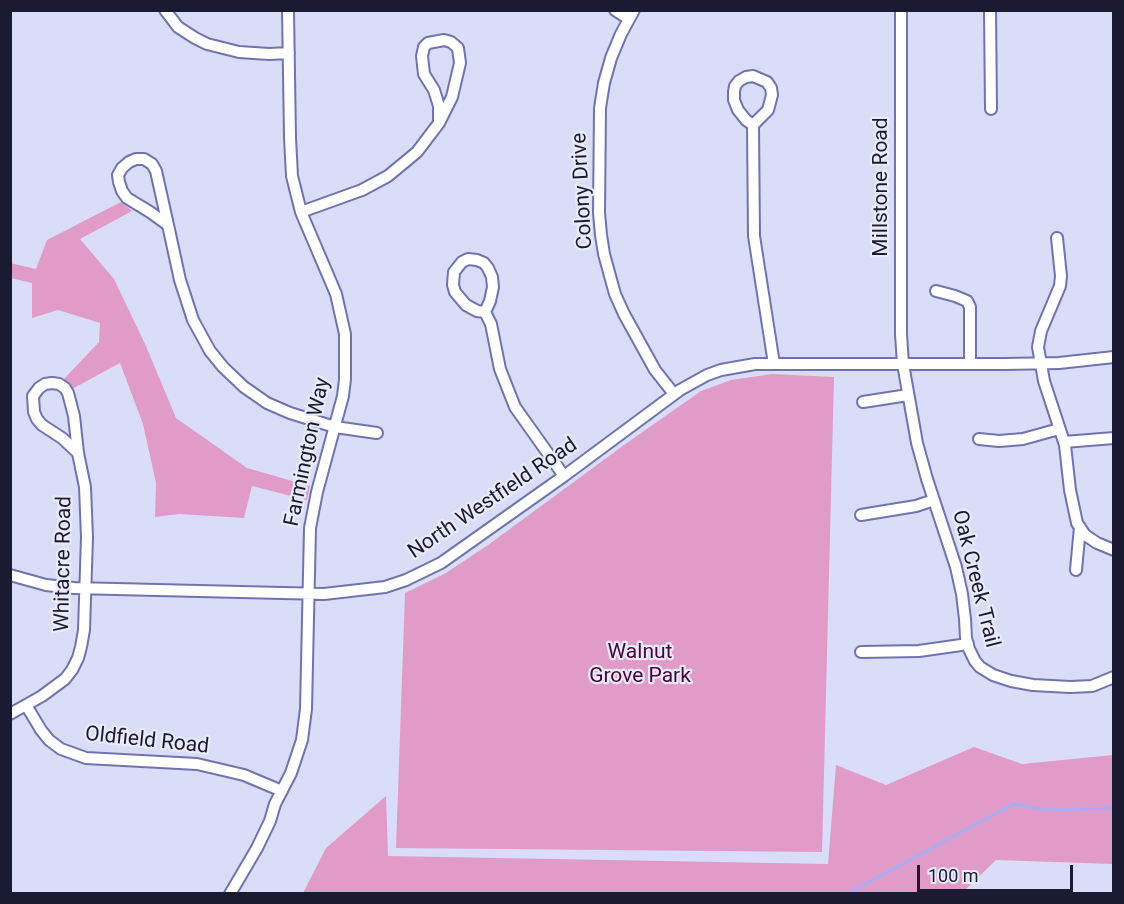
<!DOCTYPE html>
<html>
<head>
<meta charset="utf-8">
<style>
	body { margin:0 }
	#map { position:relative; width:1124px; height:904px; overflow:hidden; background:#daddf7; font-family:Roboto,sans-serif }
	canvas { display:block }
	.frame { position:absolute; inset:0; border:12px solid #1a1b33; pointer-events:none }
	.scale { position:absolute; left:917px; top:865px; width:156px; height:27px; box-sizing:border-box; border:3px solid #1a1b33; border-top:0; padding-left:8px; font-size:18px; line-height:21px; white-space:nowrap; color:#1a1b33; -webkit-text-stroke:4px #e9ebf8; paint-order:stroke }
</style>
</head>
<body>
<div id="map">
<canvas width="1124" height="904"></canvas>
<div class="frame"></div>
<div class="scale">100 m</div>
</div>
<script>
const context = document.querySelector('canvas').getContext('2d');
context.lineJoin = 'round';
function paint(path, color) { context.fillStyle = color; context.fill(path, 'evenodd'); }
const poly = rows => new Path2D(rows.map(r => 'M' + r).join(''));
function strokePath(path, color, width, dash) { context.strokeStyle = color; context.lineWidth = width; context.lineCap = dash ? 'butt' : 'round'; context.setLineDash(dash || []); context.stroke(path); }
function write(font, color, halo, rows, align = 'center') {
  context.font = font + ' Roboto,sans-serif'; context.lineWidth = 4.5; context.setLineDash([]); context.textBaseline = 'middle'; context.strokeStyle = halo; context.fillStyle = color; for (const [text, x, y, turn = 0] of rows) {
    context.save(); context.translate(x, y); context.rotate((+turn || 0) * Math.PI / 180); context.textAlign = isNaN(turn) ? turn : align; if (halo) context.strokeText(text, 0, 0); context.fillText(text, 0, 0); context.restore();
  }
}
paint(poly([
	[121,202,132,211,80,239,114,279,146,346,176,418,247,468,310,486,307,500,252,486,244,518,179,514,155,517,156,483,143,424,120,363,72,389,63,380,99,342,100,323,58,310,32,318,32,283,11,278,10,263,36,269,47,240],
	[772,374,834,377,822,852,396,848,405,593,446,573,488,545,624,445,701,391,731,380],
	[974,747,1022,764,1113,755,1113,864,996,860,961,894,303,893,326,848,386,796,388,856,828,864,836,765,886,785]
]), '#e19bc9');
strokePath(poly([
	[847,894,1013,804,1048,810,1114,808]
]), '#a7adf3', 3);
const minor = poly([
	[165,10,178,27,195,38,207,44,239,52,269,54,289,53],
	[615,10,629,19],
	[634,10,621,34,611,58,604,83,600,108,599,213,601,235,604,254,615,294,624,314,655,370,674,394],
	[901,10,901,334,903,364,917,443,927,479,956,567,962,594,965,619,966,638,969,649,975,661,980,667,993,675,1011,681,1033,685,1070,687,1092,686,1114,677],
	[990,10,991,109],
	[444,40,451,42,458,48,460,63,452,97,439,123,439,106,434,90,424,74,422,56,424,47,428,43,444,40],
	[753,76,767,82,771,88,772,95,768,110,753,125,746,120,738,110,734,100,734,92,735,86,739,81,746,77,753,76],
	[753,125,754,236,774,364],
	[136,159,144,159,152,164,156,171,168,225,150,212,127,198,122,191,119,182,118,175,122,168,129,162,136,159],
	[301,212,362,190,388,176,417,152,439,123],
	[168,225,180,280,193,320,210,351,223,367,244,387,267,403,290,413,335,427,377,433],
	[1057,238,1061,276,1060,286,1041,331,1038,347,1044,381,1065,445,1070,490,1077,523,1085,535,1097,543,1114,550],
	[468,259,477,260,484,263,488,268,492,277,493,287,490,301,485,312,477,311,466,305,455,292,453,285,454,272,462,262,468,259],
	[936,291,955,296,967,301,970,307,970,364],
	[485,312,491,324,500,369,515,407,564,476],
	[52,383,59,384,65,388,68,393,74,416,78,453,62,438,42,425,37,419,34,412,33,396,39,388,45,384,52,383],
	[863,402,908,395],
	[979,439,999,441,1023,439,1059,429],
	[1064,442,1114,438],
	[861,515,916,506,934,500],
	[1076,570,1080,527],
	[10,575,46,585,74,588,324,594,385,587,406,580,441,563,564,476,680,390,707,375,721,370,755,364,1005,364,1059,363,1114,357],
	[861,652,919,651,968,644],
	[26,705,41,730,49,740,61,749,86,758,197,764,244,775,282,791],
	[10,714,42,696,65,679,72,670,78,658,81,647,84,630,87,537,85,487,78,453],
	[230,894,257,848,270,821,275,804,291,773,302,740,306,709,310,528,317,492,343,396,345,379,345,334,336,294,301,212,292,176,290,138,288,10]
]);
strokePath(minor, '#6f74ae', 14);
strokePath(minor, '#fff', 10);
write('21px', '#1a1b33', '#e9ebf8', [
	["Millstone Road",882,187,-90],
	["Colony Drive",583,191,-93],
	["Farmington Way",308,452,-78],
	["North Westfield Road",493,499,-34],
	["Whitacre Road",64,564,-89],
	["Oak Creek Trail",975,579,76],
	["Oldfield Road",147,741,6]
]);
write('21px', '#4b023b', '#e9ebf8', [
	["Walnut",640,653],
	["Grove Park",640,677]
]);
</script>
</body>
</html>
